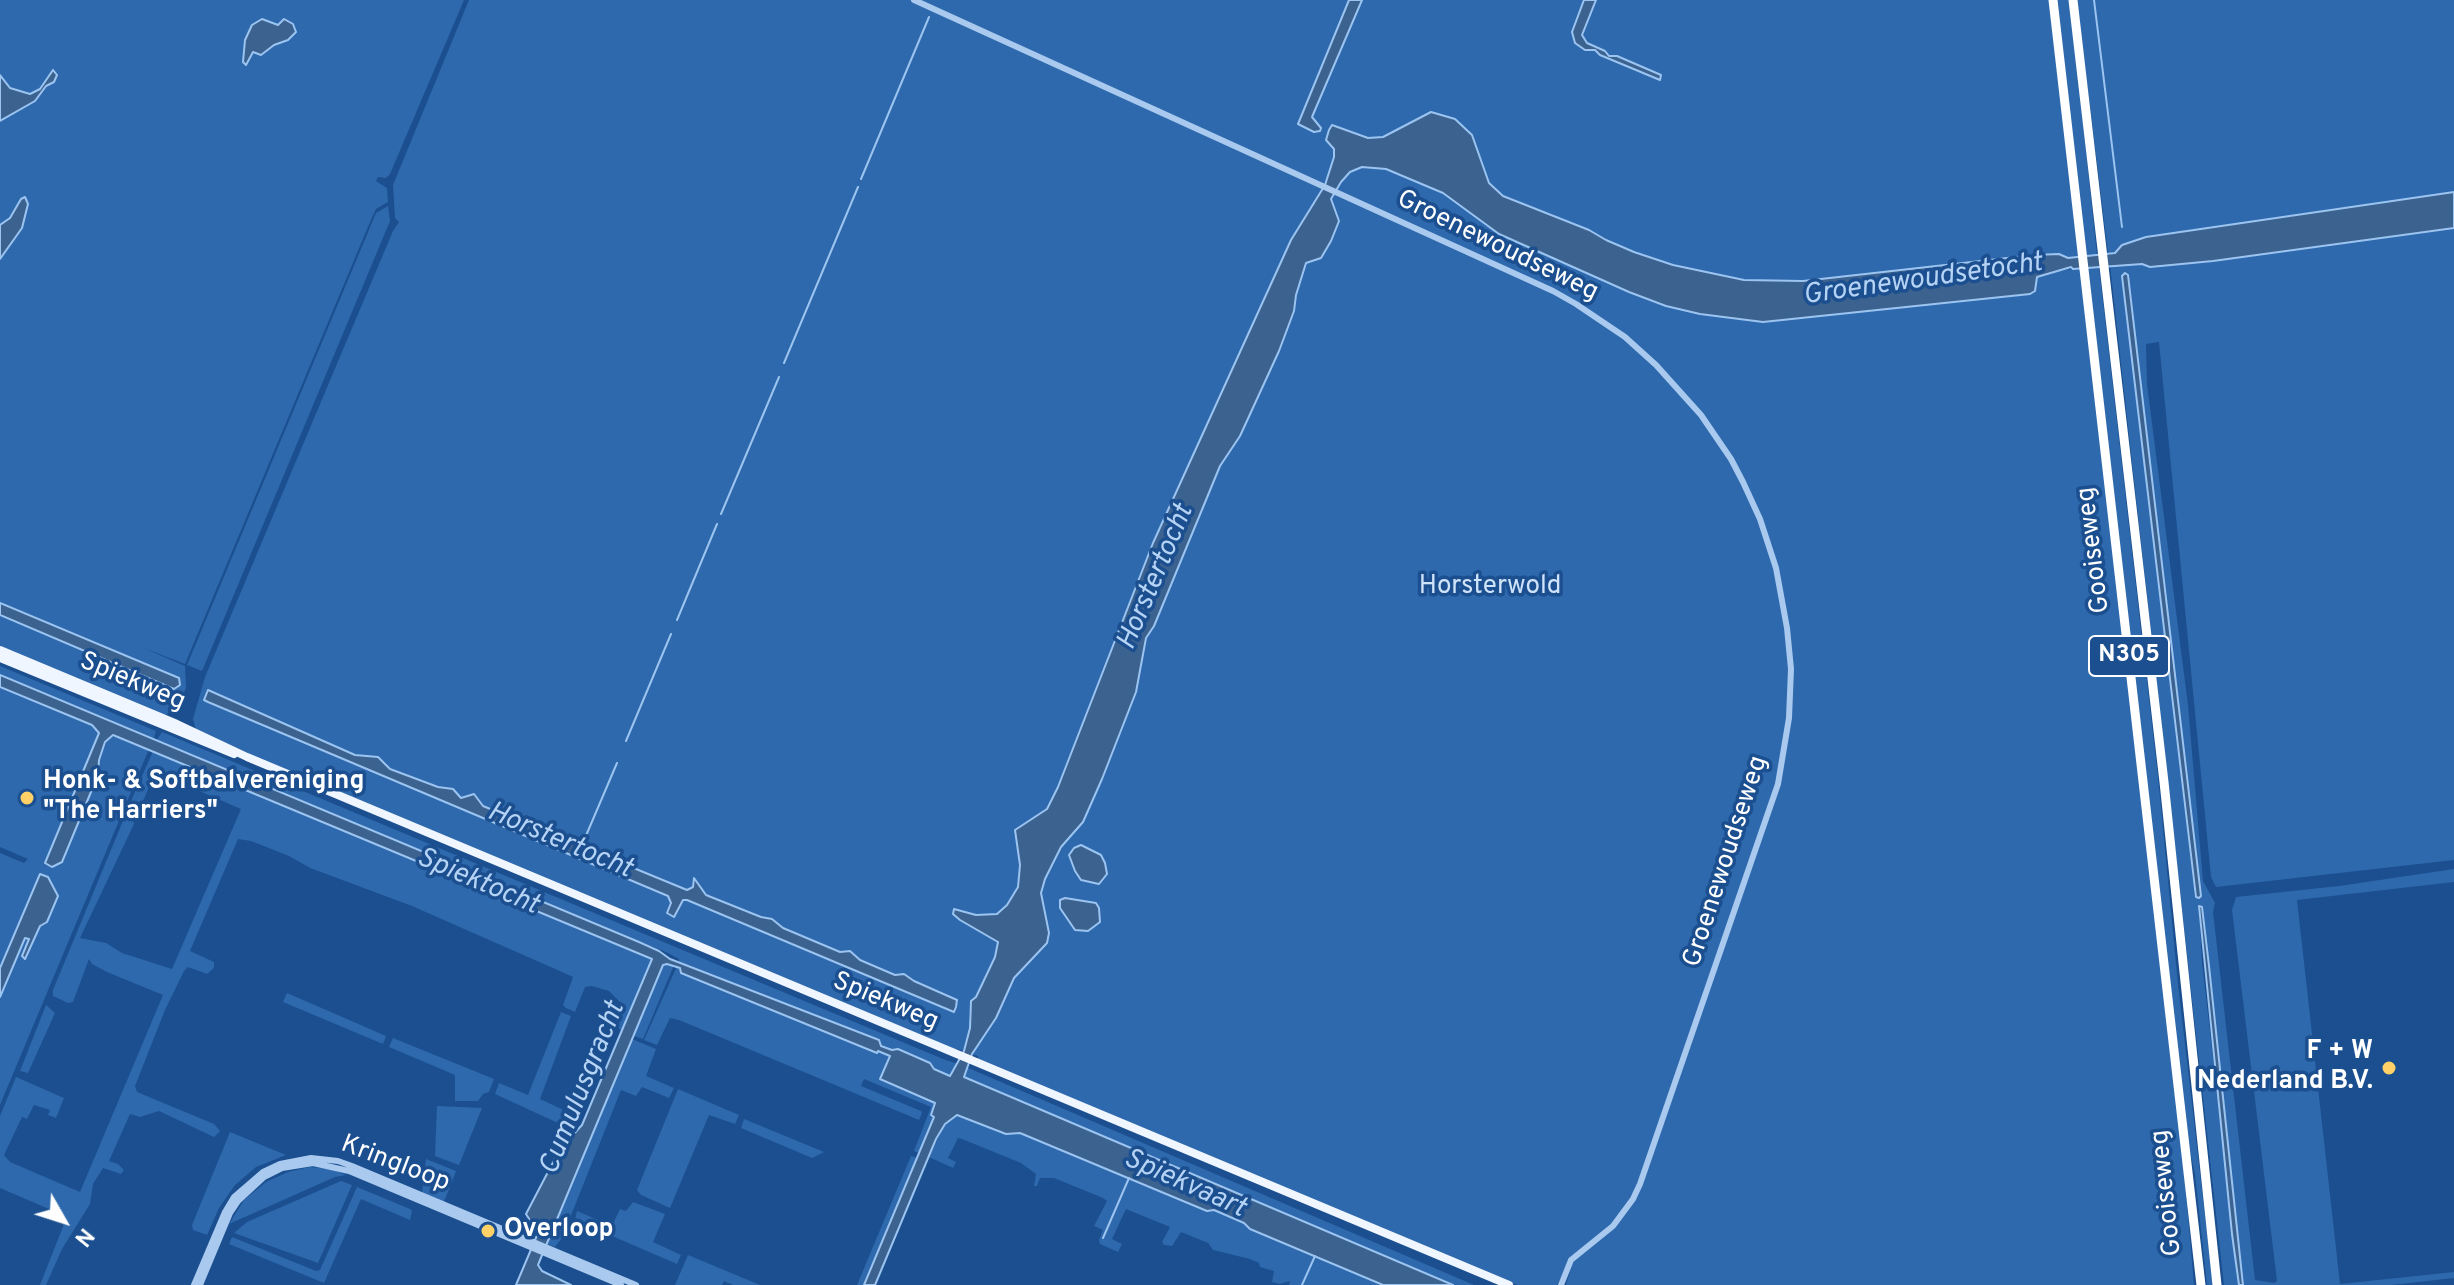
<!DOCTYPE html>
<html>
<head>
<meta charset="utf-8">
<style>
  body { margin:0 }
  #map { position:relative; width:2454px; height:1285px; overflow:hidden; background:#1b4f8f; font-family:Overpass,sans-serif }
  canvas { display:block }
  .north { position:absolute; left:24px; top:1181px; width:80px; height:80px; -webkit-text-stroke:6px #1b4f8f; paint-order:stroke; rotate:129deg; font-size:22px; font-weight:700; line-height:32px; text-align:center; color:#fff }
  .north::after { content:''; display:block; margin:auto; width:28px; height:36px; background:#fff; clip-path:polygon(50% 0,100% 100%,50% 72%,0 100%) }
</style>
</head>
<body>
<div id="map">
<canvas width="2454" height="1285"></canvas>
<div class="north">N</div>
</div>
<script>
const context = document.querySelector('canvas').getContext('2d');
context.lineJoin = 'round';
function fill(path, color) {
  context.fillStyle = color;
  context.fill(path, 'evenodd');
}
function toPath(rows) {
  const path = new Path2D();
  for (const r of rows) {
    path.moveTo(r[0], r[1]);
    for (let i = 2; i < r.length; i += 2) path.lineTo(r[i], r[i + 1]);
  }
  return path;
}
function stroke(path, color, width, dash) {
  context.strokeStyle = color;
  context.lineWidth = width;
  context.lineCap = dash ? 'butt' : 'round';
  context.setLineDash(dash || []);
  context.stroke(path);
}
function drawText(font, color, halo, rows, align = 'center') {
  context.font = font + ' Overpass,sans-serif';
  context.lineWidth = 7;
  context.setLineDash([]);
  context.textBaseline = 'middle';
  context.strokeStyle = halo;
  context.fillStyle = color;
  for (const [text, x, y, turn = 0] of rows) {
    context.save();
    context.translate(x, y);
    context.rotate((+turn || 0) * Math.PI / 180);
    context.textAlign = isNaN(turn) ? turn : align;
    if (halo) context.strokeText(text, 0, 0);
    context.fillText(text, 0, 0);
    context.restore();
  }
}
fill(toPath([
  [0,0,464,0,390,174,386,178,378,177,376,181,387,188,388,202,376,209,370,222,185,664,141,647,185,666,186,688,179,703,164,717,0,649,0,615,174,689,180,685,178,678,0,603],
  [469,0,2049,0,2079,257,2068,258,2059,254,2051,272,2080,268,2182,1146,2194,1285,1566,1285,1571,1268,1567,1266,1557,1285,1517,1285,978,1059,978,1056,972,1054,996,1018,971,1003,969,1017,972,1021,964,1051,952,1048,243,752,196,730,193,719,205,677,393,231,399,222,395,218,393,185],
  [208,690,355,755,380,759,390,769,438,787,453,789,457,796,462,798,475,796,483,806,687,890,694,886,706,895,761,917,772,919,783,928,840,952,850,951,860,960,895,975,909,976,913,981,958,1001,956,1007,954,1011,687,900,683,900,674,917,667,913,671,903,668,896,209,702],
  [2056,0,2070,0,2097,255,2086,256],
  [2077,0,2454,0,2454,860,2216,887,2211,877,2159,342,2146,344,2147,384,2188,705,2203,881,2215,903,2213,912,2255,1280,2274,1283,2277,1281,2232,910,2236,897,2339,886,2454,869,2454,882,2297,900,2340,1284,2454,1272,2454,1278,2391,1285,2243,1285,2209,966,2199,906,2202,962,2239,1285,2224,1285,2110,265,2142,264,2151,267,2129,244,2116,252,2108,253],
  [2124,274,2128,276,2201,896,2199,898,2195,897,2122,276],
  [388,206,390,221,202,671,187,665,376,213],
  [2088,267,2099,267,2158,777,2178,984,2213,1285,2207,1285,2195,1174,2188,1143],
  [0,666,156,731,154,738,0,675],
  [0,687,92,725,99,733,45,861,52,867,62,862,98,775,99,760,108,738,118,736,149,749,0,1105,0,997,25,937,29,939,22,955,25,958,40,926,47,922,58,896,40,874,0,968,0,853,24,863,28,859,0,847],
  [162,732,943,1059,958,1064,950,1076,934,1069,930,1063,898,1050,892,1051,881,1046,879,1040,683,964,679,962,679,959,668,953,157,740],
  [153,751,652,959,622,1031,617,1027,625,1007,609,991,592,986,585,987,575,1012,566,1008,563,1005,573,977,562,972,412,906,310,868,289,856,251,841,238,839,190,951,214,962,214,968,207,974,188,967,184,971,165,1010,135,1086,137,1092,214,1124,220,1131,214,1137,159,1111,140,1117,130,1114,109,1161,118,1164,124,1170,121,1174,103,1168,93,1184,90,1204,62,1249,46,1285,40,1285,66,1219,63,1215,0,1188,0,1116,16,1077,64,1098,56,1118,48,1115,50,1110,34,1105,27,1119,22,1117,4,1155,10,1162,80,1192,163,995,107,972,92,964,89,959,73,1002,68,1003,53,996,53,990,125,816,132,817,134,824,80,938,106,943,122,953,172,969,241,809,155,772,144,799,139,804,131,801],
  [667,964,674,965,643,1039,634,1036,663,965],
  [677,966,681,968,681,973,876,1053,878,1050,890,1056,936,1103,934,1117,919,1153,914,1151,931,1107,864,1079,861,1086,921,1111,922,1113,919,1120,679,1020,670,1018,657,1045,644,1040],
  [287,993,386,1036,383,1044,283,1002],
  [46,1005,55,1013,28,1073,20,1071],
  [561,1012,571,1016,540,1099,570,1113,565,1119,558,1123,495,1094,499,1083,528,1095],
  [393,1038,494,1079,489,1092,483,1094,478,1101,455,1101,455,1075,389,1047],
  [632,1039,656,1049,646,1076,674,1088,669,1098,642,1087,636,1096,621,1090,562,1238,555,1247,546,1244],
  [966,1067,1474,1285,1453,1285,964,1077],
  [678,1089,739,1115,735,1124,709,1115,670,1208,641,1195,637,1190],
  [437,1106,482,1108,459,1165,435,1156],
  [957,1114,1020,1133,1207,1211,1214,1210,1244,1223,1250,1229,1383,1285,1289,1285,1290,1281,1280,1284,1272,1282,1274,1271,1260,1267,1259,1263,1250,1259,1213,1250,1208,1243,1181,1232,1172,1246,1164,1245,1162,1242,1170,1227,1126,1209,1112,1239,1122,1244,1118,1252,1100,1244,1099,1240,1103,1230,1094,1226,1107,1201,1103,1198,1054,1178,1040,1178,1037,1186,1034,1186,1036,1174,1021,1163,962,1139,958,1138,948,1158,956,1162,953,1168,929,1157,945,1124],
  [744,1119,824,1152,812,1158,741,1128],
  [230,1132,286,1155,256,1167,235,1185,219,1208,207,1235,193,1230,192,1225],
  [911,1156,917,1158,864,1285,857,1285],
  [426,1159,456,1171,444,1202,422,1193],
  [310,1167,331,1169,346,1175,335,1177,229,1224,244,1200,266,1182,288,1172],
  [341,1181,352,1185,318,1263,234,1233,247,1222],
  [357,1187,410,1209,412,1211,410,1220,361,1199,324,1283,229,1244,232,1237,316,1271,320,1270],
  [633,1202,665,1214,653,1242,681,1255,677,1264,575,1220,577,1211,612,1226,620,1209,626,1211],
  [688,1255,760,1285,733,1285,724,1281,722,1285,675,1285]
]), '#2e69ad');
const water = toPath([
  [1349,0,1362,0,1312,117,1321,128,1320,131,1314,132,1298,124,1349,0],
  [1584,0,1596,0,1582,35,1587,43,1605,51,1609,56,1617,56,1661,75,1660,80,1600,55,1595,50,1585,50,1575,43,1572,32,1584,0],
  [262,19,278,25,284,19,293,24,296,32,288,40,274,45,261,55,253,52,246,65,243,62,245,40,252,25,262,19],
  [53,70,57,75,54,82,46,86,35,101,0,121,0,75,10,88,30,94,40,89,53,70],
  [1431,112,1455,119,1472,135,1489,183,1503,196,1589,230,1606,240,1634,252,1673,265,1744,280,1803,281,2034,255,2059,254,2068,258,2115,253,2122,245,2146,237,2454,192,2454,228,2213,261,2150,267,2142,264,2073,269,2071,267,2037,277,2035,291,2030,294,1763,322,1700,314,1666,306,1629,292,1499,234,1443,193,1386,169,1362,167,1350,172,1341,182,1331,199,1339,221,1331,241,1321,258,1306,263,1296,295,1294,311,1279,351,1240,436,1220,466,1154,626,1146,638,1136,692,1102,779,1083,822,1061,847,1045,879,1041,893,1049,933,1047,943,1014,978,996,1018,972,1054,964,1077,1453,1285,1383,1285,1250,1229,1244,1223,1214,1210,1207,1211,1020,1133,1006,1134,957,1115,945,1124,936,1139,875,1285,864,1285,934,1117,931,1115,935,1103,880,1079,890,1056,878,1051,877,1053,681,973,680,968,667,964,663,965,540,1260,538,1265,542,1271,571,1285,516,1285,538,1233,526,1214,560,1149,582,1125,652,959,113,735,105,742,99,760,98,775,62,862,52,867,45,863,99,733,92,725,0,687,0,675,639,942,659,951,670,959,879,1040,881,1046,892,1050,898,1049,930,1063,934,1069,950,1076,964,1051,970,1028,971,1001,976,997,995,957,998,942,960,920,953,914,954,909,976,915,997,914,1007,905,1018,887,1020,865,1015,830,1047,809,1058,787,1153,543,1291,240,1325,185,1334,157,1334,149,1326,140,1329,130,1332,125,1368,138,1383,137,1431,112],
  [25,197,28,204,22,228,0,259,0,225,10,218,21,199,25,197],
  [2125,273,2128,275,2201,896,2199,898,2196,897,2122,276,2125,273],
  [0,603,179,678,180,685,174,689,0,615,0,603],
  [208,690,355,755,378,757,390,769,438,787,453,789,461,798,474,794,483,806,687,890,693,887,694,878,706,895,761,917,772,919,783,928,840,952,850,951,860,960,895,975,904,974,914,981,957,1000,956,1007,954,1012,687,900,683,900,674,917,667,913,671,903,668,896,208,702,204,700,208,690],
  [1081,845,1101,855,1105,863,1107,874,1099,884,1081,880,1075,871,1069,855,1074,848,1081,845],
  [40,874,48,877,58,896,47,922,40,926,25,959,22,956,29,939,25,938,0,997,0,968,40,874],
  [1065,898,1096,903,1099,908,1100,922,1088,931,1075,930,1060,908,1060,900,1065,898],
  [2199,906,2202,907,2209,966,2243,1285,2239,1285,2232,1234,2199,906]
]);
fill(water, '#3c6290');
stroke(water, '#9cc4f0', 2);
stroke(toPath([
  [2094,0,2122,227],
  [861,179,929,17],
  [784,363,858,187],
  [721,514,779,377],
  [677,620,717,524],
  [626,741,671,634],
  [585,838,617,763],
  [1103,1238,1129,1178],
  [1302,1285,1315,1256]
]), '#9cc4f0', 2);
stroke(toPath([
  [914,0,1553,291,1576,304,1625,337,1656,365,1701,415,1731,459,1743,482,1760,519,1776,568,1787,628,1791,669,1789,718,1778,784,1640,1184,1633,1199,1613,1226,1571,1260,1561,1285],
  [194,1285,225,1212,234,1197,263,1172,280,1164,311,1158,338,1161,352,1166,636,1285],
  [200,1285,230,1213,238,1201,264,1177,282,1168,313,1163,349,1171,621,1285]
]), '#a9c9ee', 6);
stroke(toPath([
  [0,650,177,724,247,757,1509,1285],
  [0,658,234,754]
]), '#f0f6ff', 8);
stroke(toPath([
  [2053,0,2201,1285],
  [2073,0,2164,782,2217,1285]
]), '#fff', 9);
for (const [x, y, r, color] of [
  [27,798,8,"#ffd166"],
  [2389,1068,8,"#ffd166"],
  [488,1231,8,"#ffd166"]
]) {
  const dot = new Path2D();
  dot.arc(x, y, r, 0, 2 * Math.PI);
  context.fillStyle = color;
  context.fill(dot);
  stroke(dot, '#1b4f8f', 3);
}
for (const [x, y, w] of [
  [2129,656,80]
]) {
  const box = new Path2D();
  box.roundRect(x - w / 2, y - 20, w, 40, 6);
  context.fillStyle = '#1b4f8f';
  context.fill(box);
  stroke(box, '#fff', 2);
}
drawText('bold 24px', '#fff', null, [
  ["N305",2129,656]
]);
drawText('26px', '#fff', '#1b4f8f', [
  ["Groenewoudseweg",1497,247,26],
  ["Gooiseweg",2095,550,-97],
  ["Spiekweg",132,683,23],
  ["Groenewoudseweg",1727,862,-72],
  ["Spiekweg",885,1003,23],
  ["Kringloop",395,1165,21],
  ["Gooiseweg",2168,1193,-96]
]);
drawText('26px', '#cfe3fa', '#1b4f8f', [
  ["Horsterwold",1490,588]
]);
drawText('bold 26px', '#fff', '#1b4f8f', [
  ["Honk- & Softbalvereniging",43,783],
  ["\"The Harriers\"",43,813],
  ["F + W",2373,1053,"right"],
  ["Nederland B.V.",2373,1083,"right"],
  ["Overloop",504,1231]
], 'left');
drawText('italic 28px', '#b5d3f5', '#1b4f8f', [
  ["Groenewoudsetocht",1923,281,-8],
  ["Horstertocht",1157,578,-67],
  ["Horstertocht",559,842,23],
  ["Spiektocht",477,883,23],
  ["Cumulusgracht",584,1089,-68],
  ["Spiekvaart",1184,1185,24]
]);
</script>
</body>
</html>
